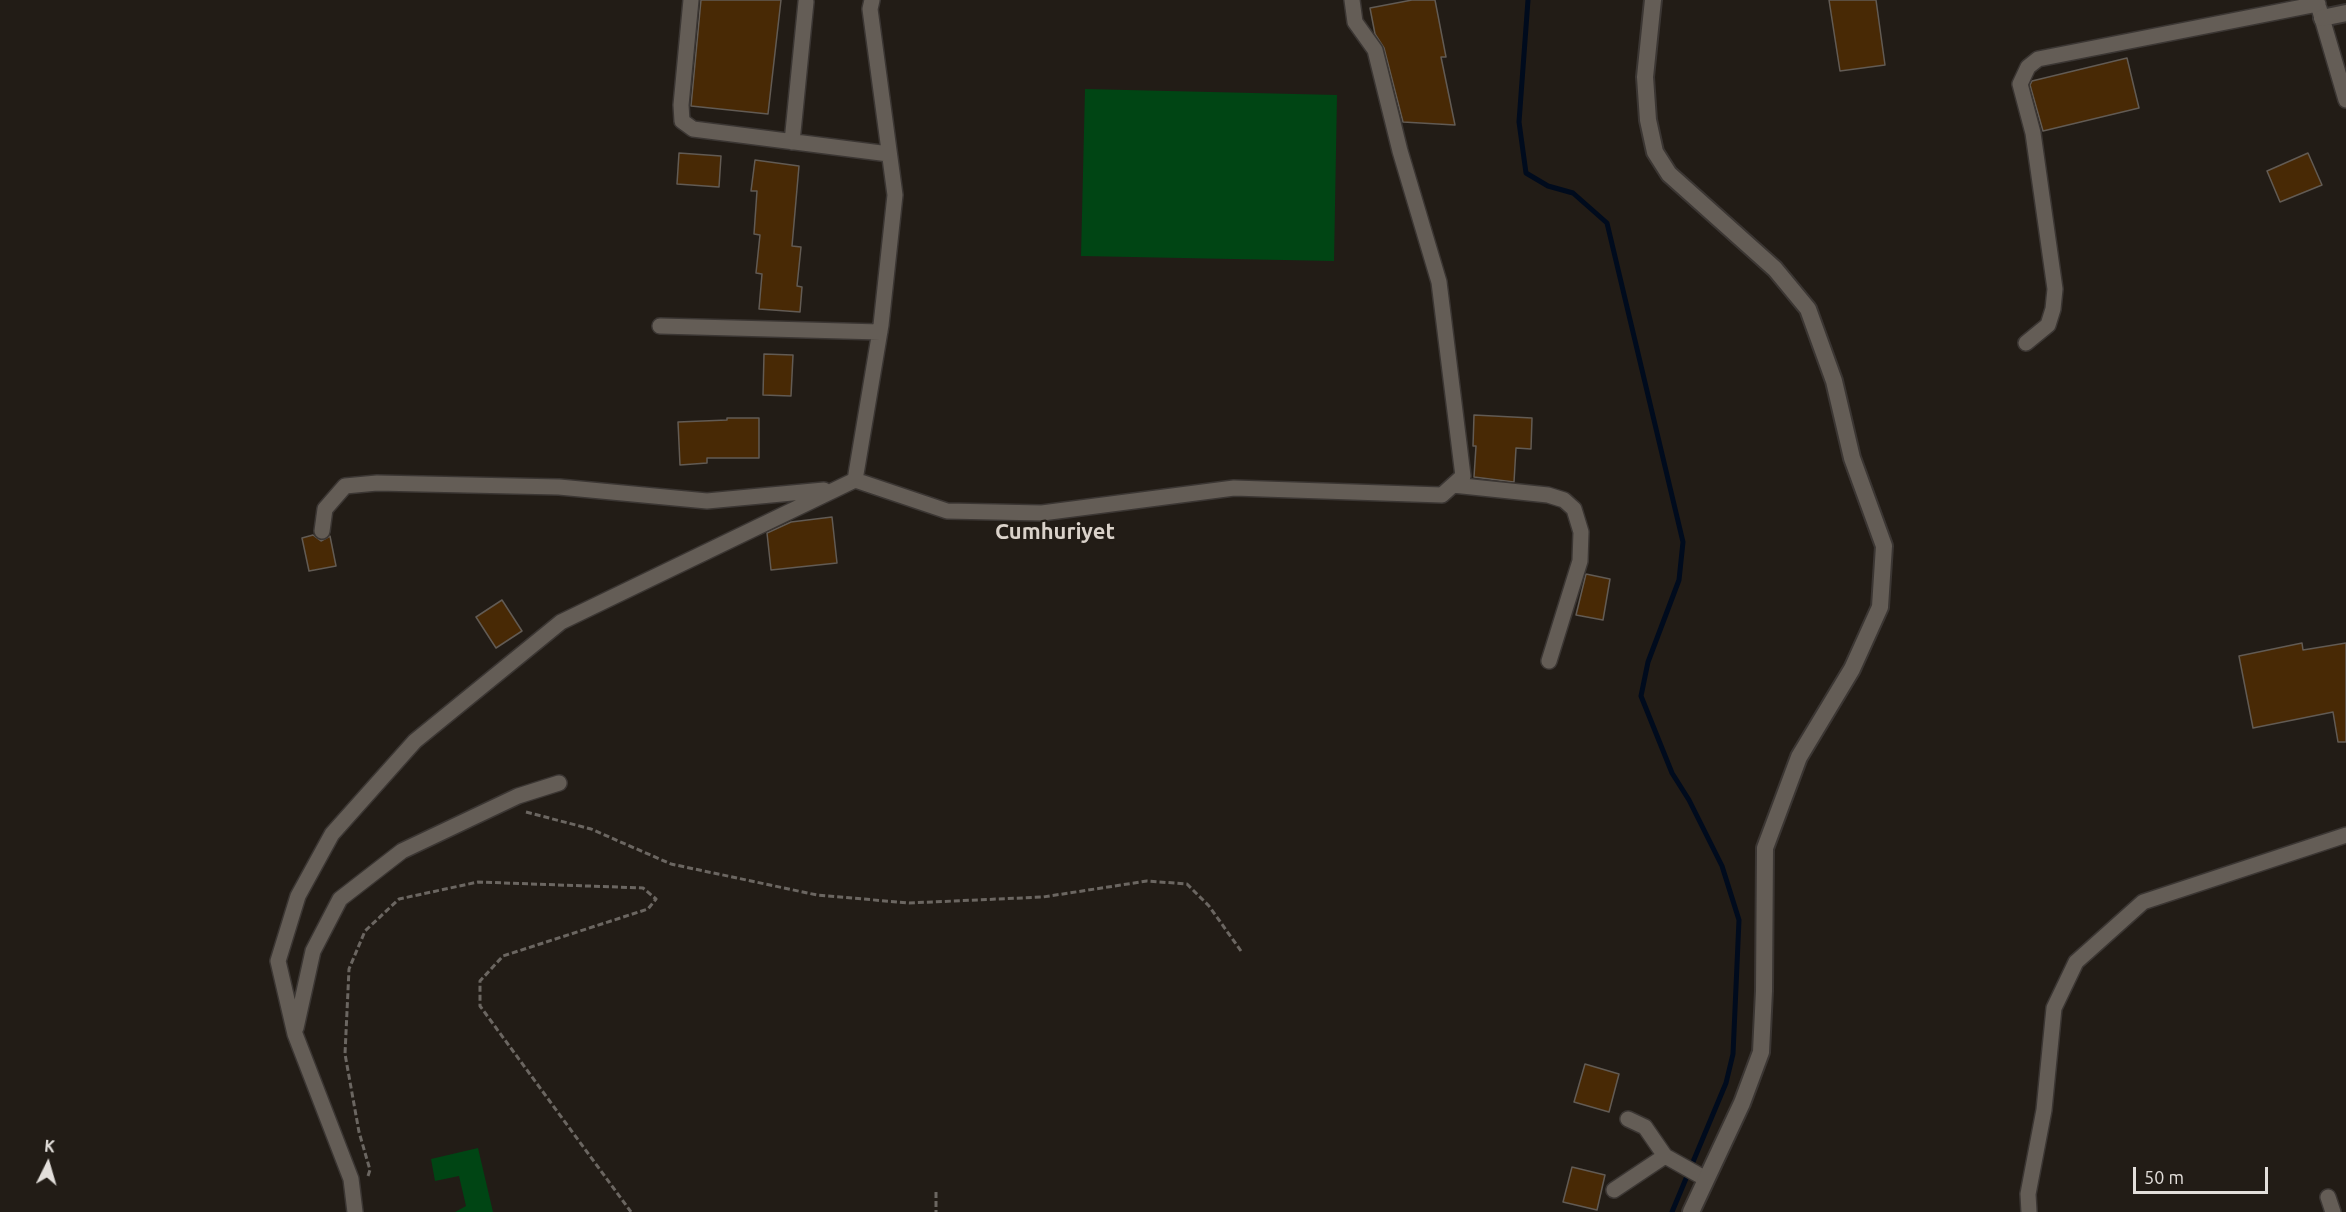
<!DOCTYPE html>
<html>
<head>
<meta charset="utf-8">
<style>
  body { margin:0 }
  #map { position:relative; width:2346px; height:1212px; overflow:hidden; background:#221c16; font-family:Ubuntu,sans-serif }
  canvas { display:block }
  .north { position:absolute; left:18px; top:1134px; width:60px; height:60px; -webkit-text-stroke:4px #221c16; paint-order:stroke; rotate:5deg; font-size:16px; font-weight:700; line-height:24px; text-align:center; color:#e3dfdb }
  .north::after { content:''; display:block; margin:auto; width:21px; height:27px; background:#e3dfdb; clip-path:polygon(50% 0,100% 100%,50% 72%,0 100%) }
  .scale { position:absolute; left:2133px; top:1167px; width:135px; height:27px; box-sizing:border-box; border:3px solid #e3dfdb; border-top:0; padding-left:8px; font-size:18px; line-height:21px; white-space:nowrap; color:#e3dfdb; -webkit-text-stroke:4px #221c16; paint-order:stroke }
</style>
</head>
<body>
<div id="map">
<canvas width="2346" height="1212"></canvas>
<div class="north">K</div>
<div class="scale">50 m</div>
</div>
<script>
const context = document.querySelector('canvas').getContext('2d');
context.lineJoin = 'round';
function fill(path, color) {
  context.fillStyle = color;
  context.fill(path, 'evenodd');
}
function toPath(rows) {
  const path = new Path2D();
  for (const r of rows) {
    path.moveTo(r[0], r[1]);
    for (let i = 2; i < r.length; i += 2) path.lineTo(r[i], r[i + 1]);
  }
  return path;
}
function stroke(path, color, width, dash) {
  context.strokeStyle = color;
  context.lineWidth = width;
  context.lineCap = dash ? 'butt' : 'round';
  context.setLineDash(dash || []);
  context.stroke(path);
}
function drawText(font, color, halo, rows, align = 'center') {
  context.font = font + ' Ubuntu,sans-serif';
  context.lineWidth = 4.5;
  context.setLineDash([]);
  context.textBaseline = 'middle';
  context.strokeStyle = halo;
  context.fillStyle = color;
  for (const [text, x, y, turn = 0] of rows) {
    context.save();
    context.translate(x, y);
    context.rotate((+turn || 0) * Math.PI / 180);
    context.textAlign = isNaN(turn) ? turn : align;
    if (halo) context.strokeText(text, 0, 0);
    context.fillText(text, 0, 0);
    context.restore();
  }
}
fill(toPath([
  [1085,89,1337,95,1334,261,1081,256],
  [478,1148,493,1212,455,1212,466,1206,459,1176,435,1181,431,1159]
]), '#004514');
stroke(toPath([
  [1528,0,1519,122,1526,173,1548,186,1573,193,1607,223,1683,542,1679,580,1648,662,1641,696,1672,773,1689,800,1722,866,1739,920,1733,1054,1726,1083,1672,1212]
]), '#000b1d', 5);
const building = toPath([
  [701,0,781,0,768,114,691,106,701,0],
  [1412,0,1435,0,1446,57,1441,57,1455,125,1403,122,1384,48,1375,34,1370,8,1412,0],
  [1829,0,1876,0,1885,65,1840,71,1829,0],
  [2127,58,2139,108,2043,131,2030,85,2032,81,2127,58],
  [679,153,721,156,719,187,677,184,679,153],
  [2308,153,2322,185,2280,202,2267,171,2308,153],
  [755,160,799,166,792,246,801,247,797,286,802,287,800,312,759,309,762,274,756,273,760,235,754,234,757,191,751,191,755,160],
  [764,354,793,355,791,396,763,395,764,354],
  [1474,415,1532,418,1531,449,1516,448,1514,482,1474,477,1476,446,1473,446,1474,415],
  [727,418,759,418,759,458,707,458,707,463,680,465,678,422,727,420,727,418],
  [832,517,837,563,771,570,767,533,791,522,832,517],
  [313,535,321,541,330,536,336,566,309,571,302,538,313,535],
  [1586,574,1610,579,1603,620,1576,615,1586,574],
  [502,600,522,631,496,648,476,617,502,600],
  [2302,643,2303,650,2346,643,2346,742,2338,742,2333,712,2253,728,2239,656,2302,643],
  [1585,1064,1619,1074,1609,1112,1574,1102,1585,1064],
  [1572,1167,1605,1175,1597,1210,1563,1202,1572,1167]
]);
fill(building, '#482905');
stroke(building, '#625b54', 1.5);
const minor = toPath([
  [691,0,681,105,682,121,693,129,889,154],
  [872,0,870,9,895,195,881,325,855,480,947,511,1042,513,1234,488,1442,495,1463,476,1439,282,1400,151,1375,50,1355,22,1352,0],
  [2319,8,2346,100],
  [792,142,806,2],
  [660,326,880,332],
  [2026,343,2048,325,2053,309,2055,289,2033,133,2020,84,2028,67,2038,59,2318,4],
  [1453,485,1548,495,1564,500,1574,509,1581,532,1580,561,1549,661],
  [322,531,325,509,345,486,377,483,559,487,707,501,824,490],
  [296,1028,313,951,340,899,402,851,518,796,559,783],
  [1628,1119,1645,1127,1665,1156,1706,1179],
  [1614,1190,1665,1156],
  [2328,1197,2333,1212],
  [355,1212,351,1179,295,1034,278,961,298,896,332,834,415,741,561,622,855,480],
  [2029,1212,2028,1194,2044,1110,2054,1008,2076,962,2143,902,2346,835]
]);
const tertiary = toPath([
  [1653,0,1645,77,1648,120,1655,152,1669,174,1775,269,1808,309,1834,381,1852,458,1884,546,1880,607,1852,669,1799,757,1765,848,1764,991,1761,1052,1742,1103,1691,1212],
  [2322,18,2346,13]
]);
stroke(minor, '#3b3633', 18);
stroke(tertiary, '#3b3633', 20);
stroke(toPath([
  [526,812,591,829,671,864,817,895,909,903,1043,897,1147,881,1187,884,1209,906,1241,951],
  [368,1176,370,1170,359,1132,345,1054,349,969,365,931,399,899,478,882,643,888,656,899,648,909,503,956,480,981,480,1006,631,1212],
  [936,1192,936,1212]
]), '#6b6661', 3, [6, 3]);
stroke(minor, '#645d56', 15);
stroke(tertiary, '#645d56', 16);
drawText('bold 22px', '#dad2ca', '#221c16', [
  ["Cumhuriyet",1055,532]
]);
</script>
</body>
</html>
